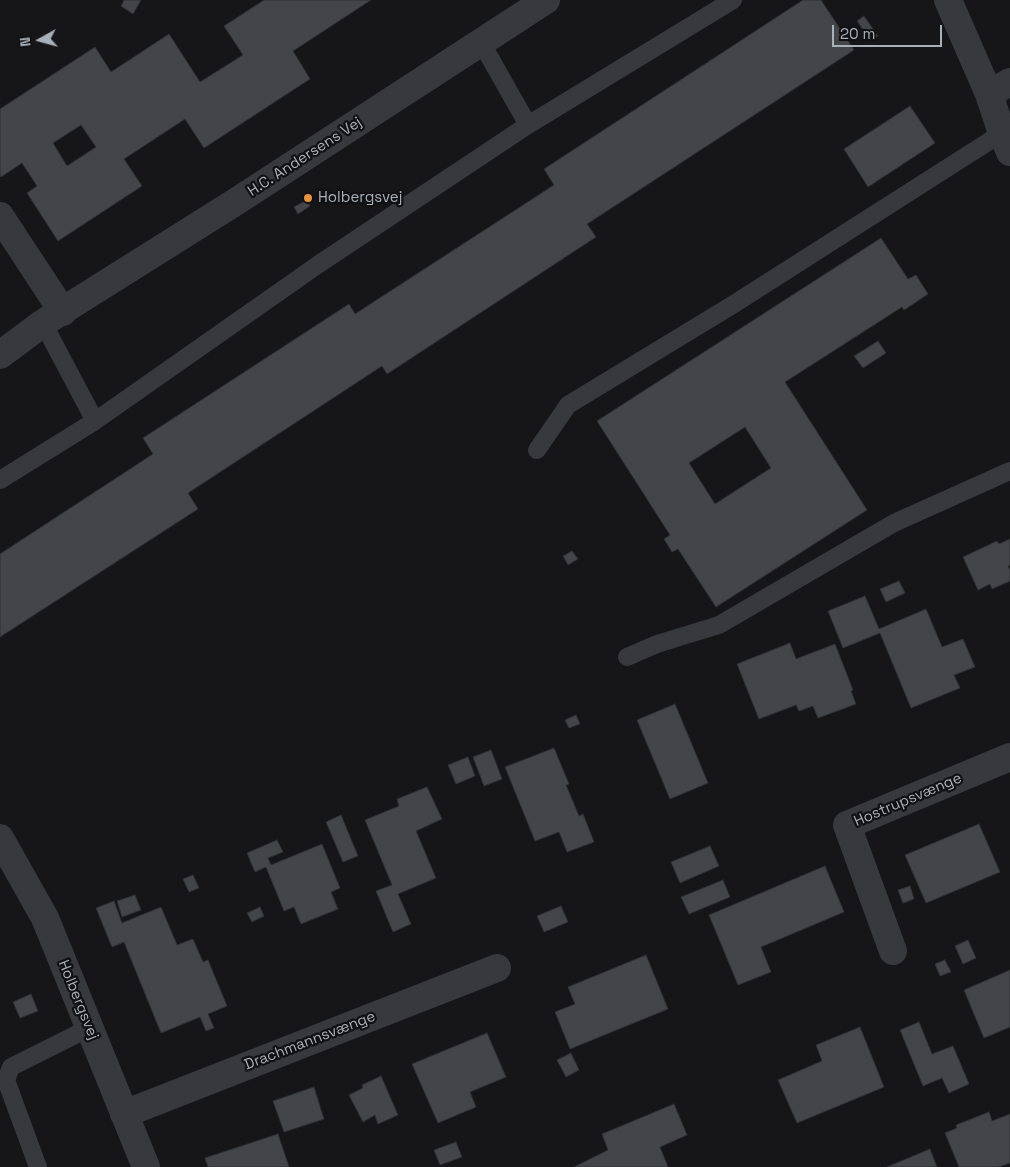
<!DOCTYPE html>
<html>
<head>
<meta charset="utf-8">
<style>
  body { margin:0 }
  #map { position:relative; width:1010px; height:1167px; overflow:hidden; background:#161618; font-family:"Space Grotesk",sans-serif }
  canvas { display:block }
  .north { position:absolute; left:15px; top:15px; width:50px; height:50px; -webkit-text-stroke:4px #111113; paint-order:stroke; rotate:263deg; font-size:14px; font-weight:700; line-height:20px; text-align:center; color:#a9b0b7 }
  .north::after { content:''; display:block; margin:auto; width:18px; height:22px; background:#a9b0b7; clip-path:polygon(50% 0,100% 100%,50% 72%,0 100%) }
  .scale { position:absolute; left:832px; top:25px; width:110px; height:22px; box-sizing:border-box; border:2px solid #a9b0b7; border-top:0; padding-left:6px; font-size:15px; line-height:18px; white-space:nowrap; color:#a9b0b7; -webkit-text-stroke:4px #111113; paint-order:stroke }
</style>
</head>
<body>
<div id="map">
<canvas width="1010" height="1167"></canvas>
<div class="north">N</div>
<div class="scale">20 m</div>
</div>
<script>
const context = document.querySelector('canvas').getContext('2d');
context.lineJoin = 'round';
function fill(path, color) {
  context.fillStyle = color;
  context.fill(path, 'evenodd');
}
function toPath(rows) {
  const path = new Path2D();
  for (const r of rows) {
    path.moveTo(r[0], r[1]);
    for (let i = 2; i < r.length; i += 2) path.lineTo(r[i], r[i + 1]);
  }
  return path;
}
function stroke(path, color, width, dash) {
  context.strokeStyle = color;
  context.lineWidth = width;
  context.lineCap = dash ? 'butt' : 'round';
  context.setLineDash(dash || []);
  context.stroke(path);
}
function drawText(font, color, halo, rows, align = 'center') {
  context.font = font + ' "Space Grotesk",sans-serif';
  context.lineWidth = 4.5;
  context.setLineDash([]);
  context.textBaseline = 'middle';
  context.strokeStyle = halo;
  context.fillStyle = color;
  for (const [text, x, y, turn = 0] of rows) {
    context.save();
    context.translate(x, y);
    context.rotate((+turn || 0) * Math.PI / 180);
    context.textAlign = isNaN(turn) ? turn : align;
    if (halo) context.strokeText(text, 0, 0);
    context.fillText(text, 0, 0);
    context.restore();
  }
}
const building = toPath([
  [124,0,141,0,133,14,121,6,124,0],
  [264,0,371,0,293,51,310,79,204,148,185,119,124,159,142,186,58,241,27,193,37,186,22,163,1,177,0,175,0,109,95,47,111,72,169,34,200,82,243,55,224,26,264,0],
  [81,125,96,147,67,166,53,143,81,125],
  [803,0,821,0,854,50,587,224,596,237,387,374,382,366,188,493,198,509,0,637,0,554,153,454,143,438,349,304,355,314,554,185,544,169,803,0],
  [864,16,878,36,871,41,857,21,864,16],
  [910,106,935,143,868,187,844,149,910,106],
  [307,200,310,206,298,214,294,207,307,200],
  [881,238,908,279,916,275,928,294,904,310,902,307,785,382,867,510,716,607,678,549,672,552,664,539,670,535,597,421,881,238],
  [745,427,771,468,715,504,689,463,745,427],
  [878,341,886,353,863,368,854,356,878,341],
  [1010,539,1010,565,1008,566,1010,570,1010,581,992,589,990,584,978,590,963,557,997,541,999,544,1010,539],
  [572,551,578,559,568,565,563,556,572,551],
  [899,581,905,593,886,602,880,589,899,581],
  [865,596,879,629,926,609,942,647,963,639,975,667,954,675,960,688,911,708,880,633,843,648,828,611,865,596],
  [790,643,796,659,835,644,853,690,851,691,856,704,818,718,813,706,799,711,796,705,759,719,737,664,790,643],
  [675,704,708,783,670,799,637,720,675,704],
  [576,715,580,724,569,728,565,720,576,715],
  [554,748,569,784,566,785,579,816,583,814,594,842,567,852,559,832,535,841,505,767,554,748],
  [491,750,502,779,484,786,473,757,491,750],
  [468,757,475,776,456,784,448,765,468,757],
  [427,787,442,819,416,831,436,878,398,894,411,924,393,932,376,891,392,885,365,820,399,806,397,799,427,787],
  [341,815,358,856,343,862,326,822,341,815],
  [979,824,1000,872,926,903,905,855,979,824],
  [277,840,283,852,268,858,271,865,322,844,340,888,331,892,338,909,301,924,294,907,284,911,266,867,255,872,247,853,277,840],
  [710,846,719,866,680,883,671,862,710,846],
  [825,866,844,912,761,947,771,972,738,985,709,915,825,866],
  [193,875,199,888,189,892,183,879,193,875],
  [723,880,730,897,689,914,681,897,723,880],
  [910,886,914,899,903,903,898,890,910,886],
  [135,895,141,910,122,917,117,901,135,895],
  [114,901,122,923,161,907,177,945,193,939,203,962,208,960,227,1006,208,1014,214,1028,206,1031,200,1017,161,1033,124,942,112,947,96,908,114,901],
  [561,906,568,922,544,932,537,916,561,906],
  [260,907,264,916,252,922,247,913,260,907],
  [968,940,976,958,963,964,955,946,968,940],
  [646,955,668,1009,570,1049,555,1012,575,1004,568,987,646,955],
  [945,960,951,972,940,976,935,964,945,960],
  [1010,970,1010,1027,984,1038,964,990,1010,970],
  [31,994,38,1011,20,1018,13,1002,31,994],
  [919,1022,932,1054,953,1046,969,1084,949,1093,942,1078,923,1086,900,1030,919,1022],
  [860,1027,884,1087,797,1123,778,1080,822,1061,816,1045,860,1027],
  [487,1033,506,1077,470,1092,476,1107,438,1123,412,1064,487,1033],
  [571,1053,579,1070,566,1077,557,1060,571,1053],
  [381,1076,398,1115,378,1124,375,1115,363,1122,349,1095,363,1088,362,1085,381,1076],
  [314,1087,324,1119,284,1132,273,1101,314,1087],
  [674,1104,687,1135,660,1147,668,1167,574,1167,608,1150,602,1134,674,1104],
  [989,1112,992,1121,1010,1114,1010,1163,999,1167,959,1167,945,1133,957,1128,956,1125,989,1112],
  [278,1134,289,1167,208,1167,205,1158,278,1134],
  [456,1142,462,1157,440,1165,434,1150,456,1142],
  [930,1149,937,1167,887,1167,930,1149]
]);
fill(building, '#434548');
stroke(building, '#303134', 1);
stroke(toPath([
  [481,42,528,125],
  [43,323,95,421],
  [537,450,568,405,734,304,1002,133],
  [0,480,95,421,319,264,528,125,733,0],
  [627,657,657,644,719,625,894,523,1010,471],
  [38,1167,6,1080,11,1067,89,1028]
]), '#37393d', 18);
stroke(toPath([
  [948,0,989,94,1002,133,1010,152],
  [989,94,1010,82],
  [0,216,63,312],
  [0,838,45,918,146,1167],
  [893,951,847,825,1010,757],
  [124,1114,497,968]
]), '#37393d', 28);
stroke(toPath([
  [0,355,43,323,237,201,546,0]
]), '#37393d', 28);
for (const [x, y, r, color] of [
  [308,198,5,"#e9913d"]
]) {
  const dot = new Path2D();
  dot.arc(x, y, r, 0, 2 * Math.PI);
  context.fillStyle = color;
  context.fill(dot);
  stroke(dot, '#111113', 2);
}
drawText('15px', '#a9b0b7', '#111113', [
  ["H.C. Andersens Vej",305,157,-33],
  ["Hostrupsvænge",908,800,-23],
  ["Holbergsvej",78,1000,68],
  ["Drachmannsvænge",310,1041,-21]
]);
drawText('15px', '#a9b0b7', '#111113', [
  ["Holbergsvej",318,198]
], 'left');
</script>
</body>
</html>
